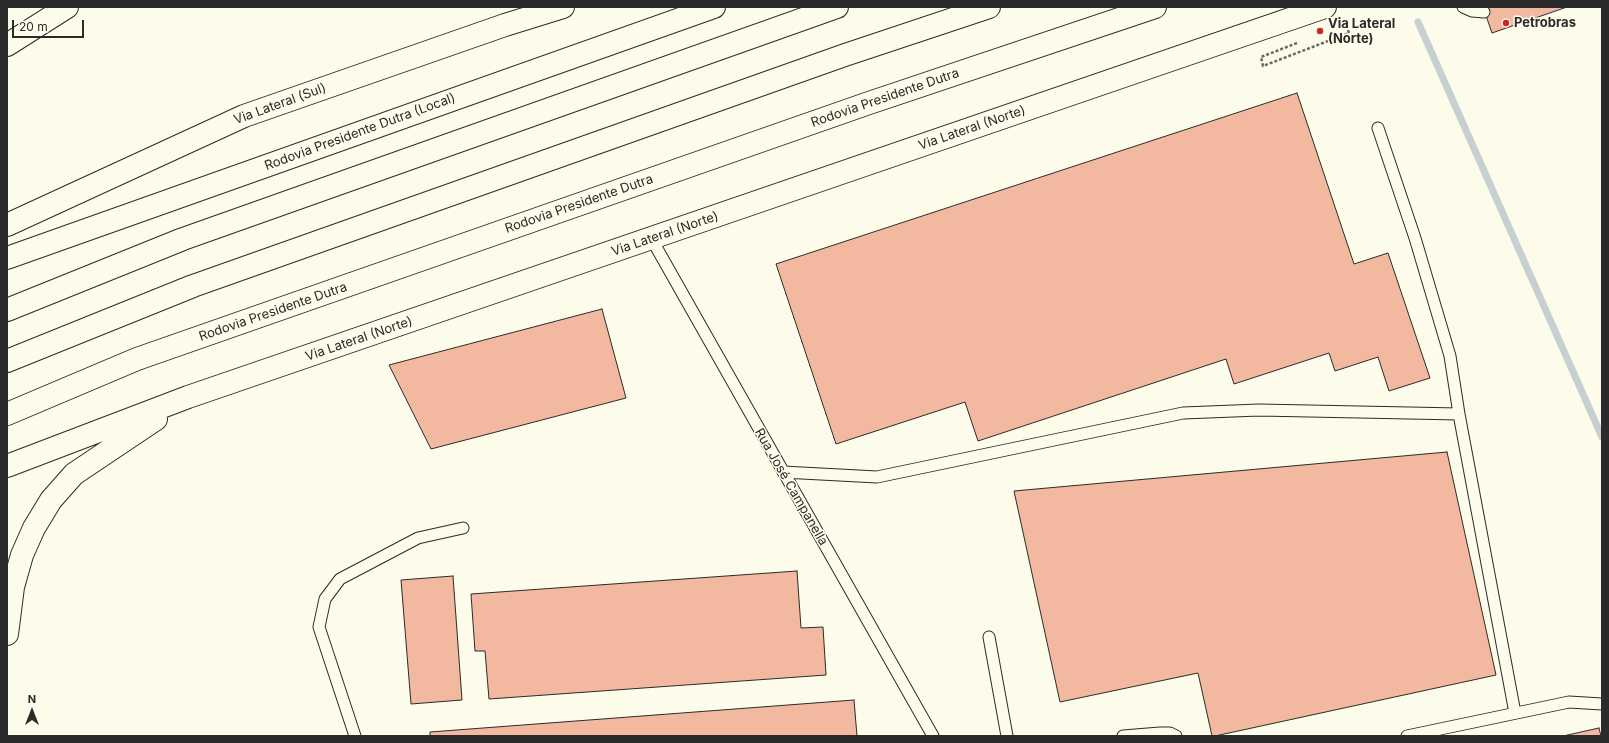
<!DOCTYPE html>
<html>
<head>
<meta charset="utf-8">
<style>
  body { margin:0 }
  #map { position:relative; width:1609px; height:743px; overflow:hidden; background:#fdfbea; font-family:Inter,sans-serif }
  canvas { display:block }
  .frame { position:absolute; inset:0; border:8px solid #2b2b2b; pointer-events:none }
  .north { position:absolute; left:12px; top:691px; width:40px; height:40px; -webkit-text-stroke:3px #fdfbea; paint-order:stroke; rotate:0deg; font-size:11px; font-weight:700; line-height:16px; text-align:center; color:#2b2b2b }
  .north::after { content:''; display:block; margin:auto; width:14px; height:18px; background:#2b2b2b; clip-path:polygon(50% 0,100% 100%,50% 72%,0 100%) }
  .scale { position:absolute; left:12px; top:20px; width:72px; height:18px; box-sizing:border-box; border:2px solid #2b2b2b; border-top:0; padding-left:5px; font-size:12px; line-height:14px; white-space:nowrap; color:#2b2b2b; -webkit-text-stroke:3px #fdfbea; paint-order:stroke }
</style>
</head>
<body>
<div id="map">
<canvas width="1609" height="743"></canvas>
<div class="frame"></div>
<div class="north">N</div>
<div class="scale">20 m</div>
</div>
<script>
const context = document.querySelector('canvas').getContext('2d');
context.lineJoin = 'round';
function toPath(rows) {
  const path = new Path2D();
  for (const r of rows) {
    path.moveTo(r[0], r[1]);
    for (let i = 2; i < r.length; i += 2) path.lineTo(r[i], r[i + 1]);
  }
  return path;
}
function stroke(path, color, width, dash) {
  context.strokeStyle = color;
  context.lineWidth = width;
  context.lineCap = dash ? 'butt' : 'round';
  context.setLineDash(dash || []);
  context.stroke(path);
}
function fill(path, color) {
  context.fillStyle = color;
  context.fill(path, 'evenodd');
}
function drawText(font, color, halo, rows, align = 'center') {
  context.font = font + ' Inter,sans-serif';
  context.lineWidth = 3;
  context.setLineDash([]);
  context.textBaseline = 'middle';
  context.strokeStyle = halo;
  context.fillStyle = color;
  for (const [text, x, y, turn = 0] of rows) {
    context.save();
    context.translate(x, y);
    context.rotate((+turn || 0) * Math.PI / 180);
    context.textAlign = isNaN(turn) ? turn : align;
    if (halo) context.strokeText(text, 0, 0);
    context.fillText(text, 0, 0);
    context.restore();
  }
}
stroke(toPath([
  [1418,22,1602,437]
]), '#c7d0d0', 7);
const building = toPath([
  [1483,7,1567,7,1492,33,1483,7],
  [1297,93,1354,264,1388,253,1430,378,1389,391,1378,357,1335,371,1329,353,1234,384,1226,359,978,441,965,402,836,444,776,264,1297,93],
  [602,309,626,398,431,449,389,365,602,309],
  [1447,452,1496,675,1215,736,1212,736,1198,673,1060,702,1014,491,1447,452],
  [797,571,801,628,823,627,826,675,489,699,485,651,475,651,471,594,797,571],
  [453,576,462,700,411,704,401,580,453,576],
  [854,700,857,736,430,736,430,732,854,700],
  [1599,728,1601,736,1563,736,1599,728]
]);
fill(building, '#f2b8a0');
stroke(building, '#2b2b2b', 1);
const lane = toPath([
  [1463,7,1472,11,1484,12],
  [1378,128,1415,238,1450,356,1459,414],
  [651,238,933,736],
  [783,472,877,477,1183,413,1259,410,1459,414,1515,713],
  [989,637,1007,736],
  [355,736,319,627,325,599,340,579,418,538,463,528],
  [1123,736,1160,733,1170,733,1176,736],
  [1407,736,1569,702,1602,704]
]);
const secondary = toPath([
  [7,45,67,7],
  [7,225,244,116,505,25,563,7],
  [7,466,188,397,1325,7],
  [7,634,13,587,22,555,34,528,51,500,74,474,156,419]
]);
const highway = toPath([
  [7,258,714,7],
  [7,310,183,239,837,7],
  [7,361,193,286,845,55,989,7],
  [7,414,137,359,869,103,1155,7]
]);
stroke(lane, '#2b2b2b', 13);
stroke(secondary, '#2b2b2b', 24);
stroke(highway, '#2b2b2b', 24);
stroke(toPath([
  [1297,43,1261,57,1263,66,1349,33,1344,19]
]), '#6a6964', 2.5, [3, 2]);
stroke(lane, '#fdfbea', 11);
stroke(secondary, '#fdfbea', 22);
stroke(highway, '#fdfbea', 22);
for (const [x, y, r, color] of [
  [1506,23,4,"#c62828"],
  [1320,31,4,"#c62828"]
]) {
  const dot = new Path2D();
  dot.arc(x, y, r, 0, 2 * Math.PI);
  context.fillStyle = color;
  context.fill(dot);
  stroke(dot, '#fdfbea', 1.5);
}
drawText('bold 13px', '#2b2b2b', '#fdfbea', [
  ["Petrobras",1514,23],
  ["Via Lateral",1328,24],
  ["(Norte)",1328,39]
], 'left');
drawText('13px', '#2b2b2b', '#fdfbea', [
  ["Rodovia Presidente Dutra",885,98,-19],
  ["Via Lateral (Sul)",280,104,-20],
  ["Via Lateral (Norte)",972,128,-19],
  ["Rodovia Presidente Dutra (Local)",360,132,-20],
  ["Rodovia Presidente Dutra",579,204,-19],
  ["Via Lateral (Norte)",665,234,-19],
  ["Rodovia Presidente Dutra",273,312,-19],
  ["Via Lateral (Norte)",359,339,-19],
  ["Rua José Campanella",791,487,60]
]);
</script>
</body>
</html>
